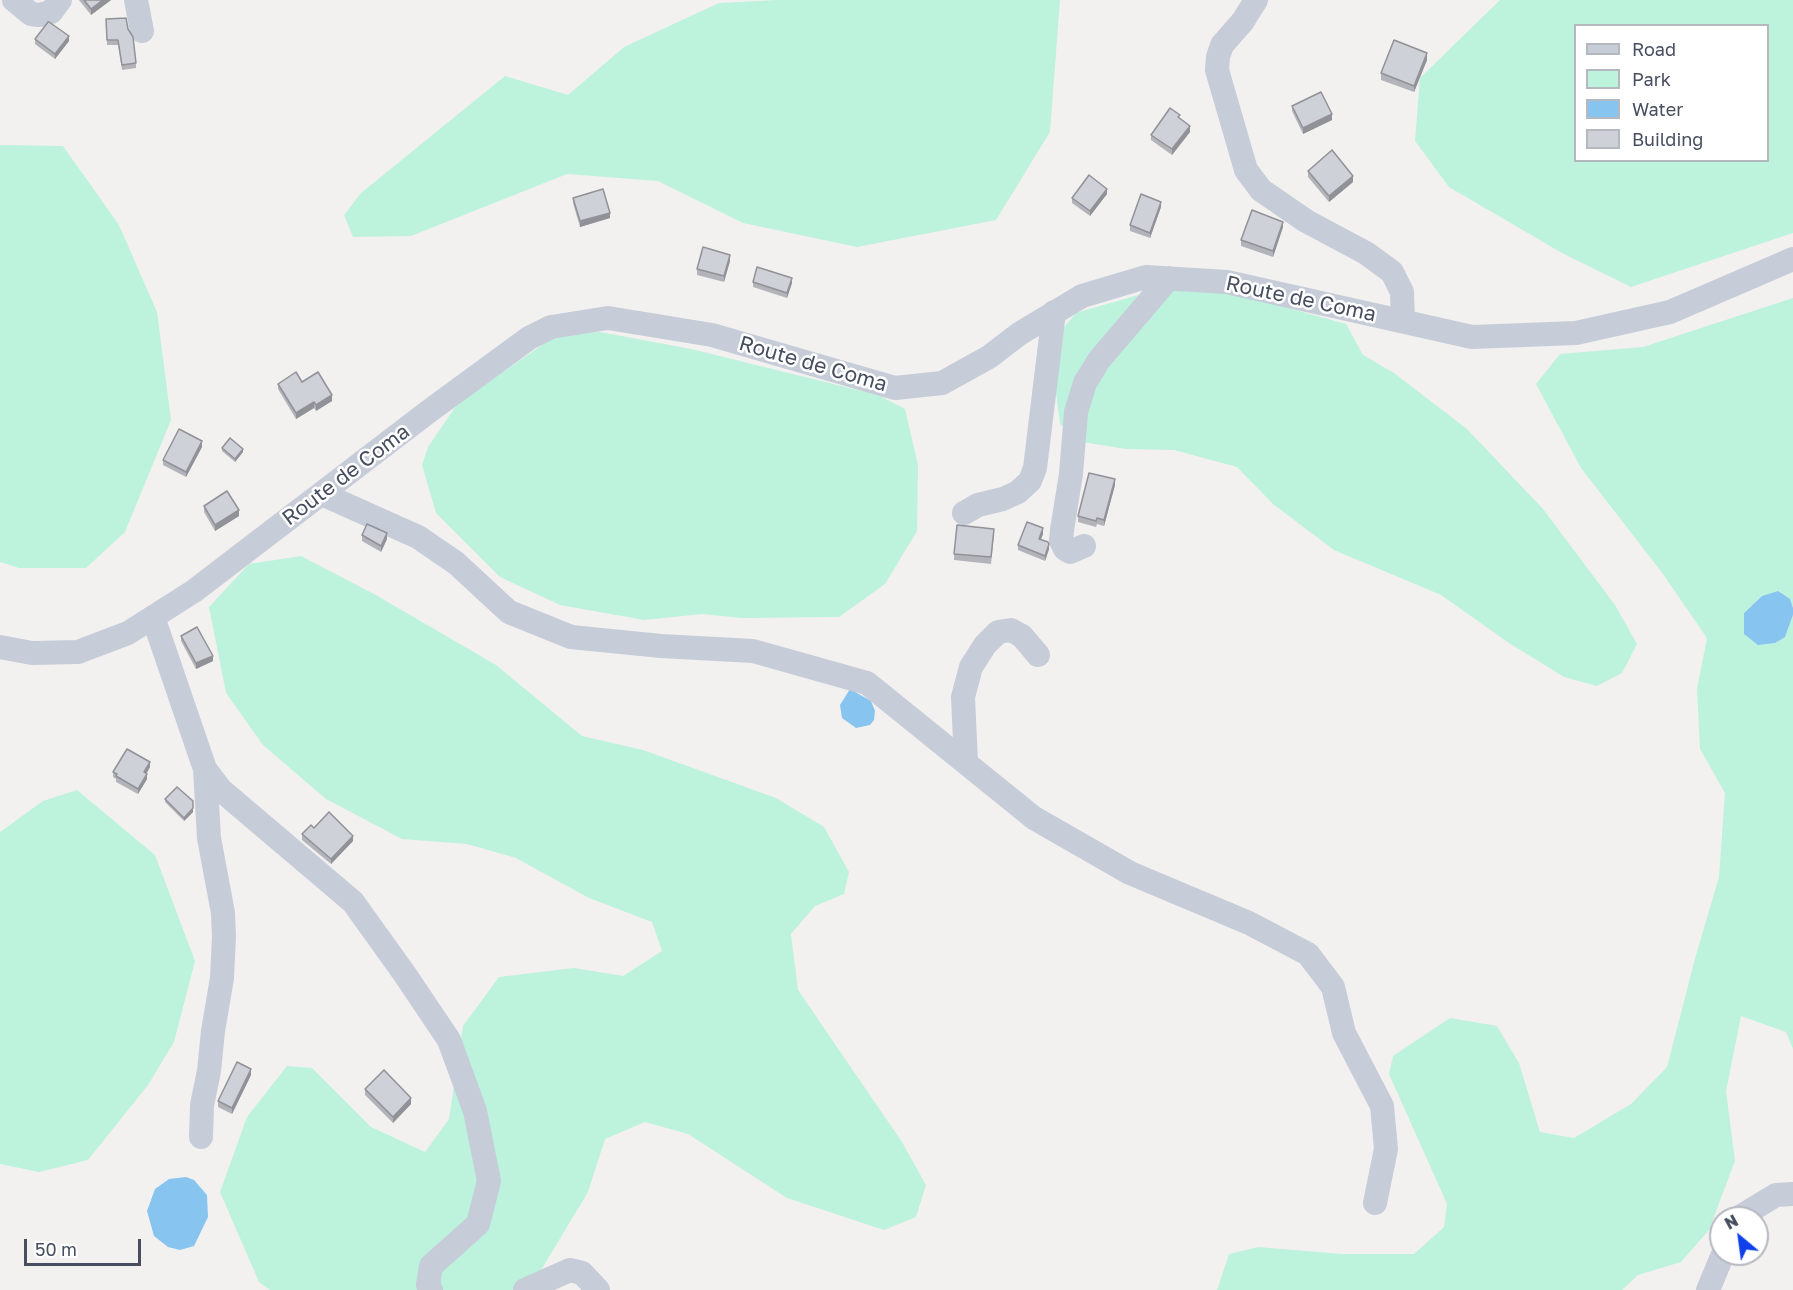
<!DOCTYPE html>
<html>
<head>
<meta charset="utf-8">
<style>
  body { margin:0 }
  #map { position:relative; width:1793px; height:1290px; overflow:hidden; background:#f3f1f0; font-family:"Golos Text",sans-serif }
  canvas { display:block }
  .legend { position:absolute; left:1574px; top:24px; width:195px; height:138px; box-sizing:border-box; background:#fff; border:2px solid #b5b8bf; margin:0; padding:8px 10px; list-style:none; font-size:18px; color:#474e5f }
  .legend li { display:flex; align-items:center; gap:12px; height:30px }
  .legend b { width:30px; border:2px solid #b5b8bf }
  .north { position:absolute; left:1709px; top:1206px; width:60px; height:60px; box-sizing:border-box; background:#fff; border:2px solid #b5b8bf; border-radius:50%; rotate:331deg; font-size:16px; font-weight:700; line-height:24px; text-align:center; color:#474e5f }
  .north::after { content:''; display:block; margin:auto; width:21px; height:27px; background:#1040ec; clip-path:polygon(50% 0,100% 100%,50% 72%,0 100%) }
  .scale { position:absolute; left:24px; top:1239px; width:117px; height:27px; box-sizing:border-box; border:3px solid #474e5f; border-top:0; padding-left:8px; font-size:18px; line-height:21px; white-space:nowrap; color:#474e5f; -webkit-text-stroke:4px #fff; paint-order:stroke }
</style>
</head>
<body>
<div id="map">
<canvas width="1793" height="1290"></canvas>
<ul class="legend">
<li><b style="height:8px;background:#c6ccd8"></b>Road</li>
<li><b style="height:16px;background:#bdf2dd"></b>Park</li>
<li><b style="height:16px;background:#88c4f0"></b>Water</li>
<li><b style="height:16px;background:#cfd1d8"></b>Building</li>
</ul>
<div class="north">N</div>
<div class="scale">50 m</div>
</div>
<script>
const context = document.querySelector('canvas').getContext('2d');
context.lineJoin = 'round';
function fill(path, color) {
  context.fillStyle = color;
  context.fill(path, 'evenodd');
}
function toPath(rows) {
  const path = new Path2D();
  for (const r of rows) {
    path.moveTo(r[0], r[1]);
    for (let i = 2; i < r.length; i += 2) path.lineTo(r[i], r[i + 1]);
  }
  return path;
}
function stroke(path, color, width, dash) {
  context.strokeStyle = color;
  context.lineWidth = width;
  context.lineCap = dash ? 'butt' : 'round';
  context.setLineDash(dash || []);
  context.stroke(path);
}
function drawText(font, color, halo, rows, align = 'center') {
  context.font = font + ' "Golos Text",sans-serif';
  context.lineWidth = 5;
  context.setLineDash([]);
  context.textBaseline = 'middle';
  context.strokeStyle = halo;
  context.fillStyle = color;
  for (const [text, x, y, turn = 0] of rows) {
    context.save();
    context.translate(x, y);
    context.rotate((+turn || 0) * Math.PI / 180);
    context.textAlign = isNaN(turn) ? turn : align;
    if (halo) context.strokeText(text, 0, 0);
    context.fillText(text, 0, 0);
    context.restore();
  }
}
fill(toPath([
  [778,0,1060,0,1050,132,996,220,857,247,743,223,658,181,567,174,411,236,353,237,344,215,361,193,505,76,568,95,624,47,719,3],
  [1500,0,1793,0,1793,233,1631,287,1562,253,1449,187,1415,141,1420,78],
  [1576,26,1768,26,1768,160,1576,160],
  [0,145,63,146,119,225,157,312,171,420,125,532,86,568,19,568,0,562],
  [1159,289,1234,293,1346,324,1363,355,1394,373,1467,429,1543,509,1615,605,1637,644,1622,673,1597,686,1564,677,1509,643,1441,595,1334,550,1273,504,1237,467,1174,450,1126,449,1082,442,1060,424,1050,344,1076,313],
  [1793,298,1793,608,1790,599,1762,596,1744,613,1745,634,1785,637,1793,615,1793,1049,1786,1032,1741,1016,1726,1091,1735,1161,1709,1230,1681,1262,1638,1275,1622,1290,1217,1290,1229,1254,1258,1247,1342,1254,1414,1254,1444,1227,1447,1204,1389,1074,1393,1056,1450,1018,1497,1026,1519,1063,1540,1132,1574,1138,1631,1104,1667,1067,1696,955,1719,877,1725,793,1700,749,1697,689,1707,638,1663,574,1581,468,1536,384,1560,354,1643,347],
  [600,332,691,349,878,395,905,409,918,465,917,531,885,584,839,617,742,618,702,614,644,620,560,605,500,577,436,513,422,465,428,447,458,403,558,334],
  [301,556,374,594,496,665,582,736,643,750,776,798,824,827,849,872,844,894,815,906,791,934,798,990,902,1142,926,1185,916,1217,884,1230,787,1198,688,1134,645,1122,605,1139,588,1192,529,1290,270,1290,259,1282,220,1192,247,1117,287,1066,312,1068,371,1127,425,1152,449,1119,463,1026,499,977,574,968,623,976,662,951,652,922,589,898,516,858,467,844,402,839,326,799,263,745,226,693,209,607,249,564],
  [77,790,155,855,195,961,174,1042,148,1085,88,1160,39,1172,0,1164,0,832,43,801]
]), '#bdf2dd');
fill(toPath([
  [1778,591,1790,599,1793,608,1793,615,1785,637,1775,643,1758,645,1744,634,1744,613,1762,596],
  [850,689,871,701,875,711,874,720,870,725,856,728,842,718,840,705],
  [186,1177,194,1180,207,1195,208,1217,194,1246,180,1250,168,1247,154,1236,147,1211,155,1189,169,1179]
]), '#88c4f0');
stroke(toPath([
  [14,0,31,14,39,15,51,12,60,0],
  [136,0,142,31],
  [1256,0,1243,21,1222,45,1218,57,1217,70,1246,170,1261,190,1306,221,1366,253,1392,272,1402,292,1403,321],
  [322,494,418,537,456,563,509,612,571,637,661,646,753,651,867,683,1034,818,1130,873,1249,923,1308,954,1333,987,1344,1033,1382,1106,1386,1149,1375,1203],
  [964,513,978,505,1003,499,1018,492,1030,481,1035,468,1054,312],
  [1084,546,1070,552,1065,549,1061,541,1062,530,1071,474,1076,412,1085,383,1099,360,1169,278],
  [153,617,205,769,221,790,353,902,406,976,449,1040,475,1111,489,1181,478,1224,431,1266,428,1285,431,1290],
  [0,647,32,653,78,652,128,633,194,591,428,412,529,338,551,327,608,318,712,335,895,388,942,383,989,357,1019,334,1082,296,1146,277,1227,282,1472,337,1576,333,1670,312,1793,259],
  [966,762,963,697,971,667,985,645,998,632,1011,630,1022,636,1038,655],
  [201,1137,202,1105,209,1071,213,1031,222,978,224,937,223,913,209,838,205,769],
  [1738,1218,1776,1195,1793,1194],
  [525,1290,570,1270,582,1273,598,1290],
  [1708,1290,1723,1254]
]), '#c6ccd8', 24);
fill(toPath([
  [79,0,111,0,91,15],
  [106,19,136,63,136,68,122,70,118,45,107,45],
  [35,39,69,41,55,59,35,44],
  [1427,60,1414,92,1381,80,1381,73],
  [1292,106,1332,120,1303,134,1292,111],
  [1180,118,1190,132,1172,155,1151,140,1151,135],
  [1308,171,1353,182,1329,202,1308,177],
  [1107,194,1090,216,1072,203,1072,198],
  [573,198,610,218,580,227,573,203],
  [1161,207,1150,238,1130,231,1130,225],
  [1283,227,1273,257,1241,246,1241,240],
  [730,261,724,282,697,275,697,269],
  [753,282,792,283,787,298,753,287],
  [302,382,332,401,316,411,314,408,296,419,278,389,278,384],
  [202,447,186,477,163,465,163,460],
  [222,448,243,452,235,462,222,451],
  [1115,485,1104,526,1097,524,1096,527,1078,522,1078,516],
  [204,506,239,516,215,531,204,512],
  [1043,534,1041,539,1049,549,1045,561,1018,550,1018,545],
  [362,535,387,539,381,552,362,541],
  [994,535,991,564,954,560,954,554],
  [181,636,213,661,196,669,181,641],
  [150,767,147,773,147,779,138,794,116,782,116,779,113,777,113,772],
  [165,799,193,812,184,821,165,802],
  [314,828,353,841,331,864,302,840,302,834],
  [251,1075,232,1114,218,1107,218,1101],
  [365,1089,411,1104,393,1123,365,1095]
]), '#b2b4ba');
fill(toPath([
  [103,0,111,0,91,15,91,9],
  [69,36,69,41,55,59,55,54],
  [1427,53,1427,60,1414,92,1414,86],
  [1332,114,1332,120,1303,134,1303,128],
  [1190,126,1190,132,1172,155,1172,149],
  [1353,176,1353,182,1329,202,1329,196],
  [1107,189,1107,194,1090,216,1090,211],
  [1161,202,1161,207,1150,238,1150,233],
  [610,213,610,218,580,227,580,221],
  [1283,222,1283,227,1273,257,1273,251],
  [730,255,730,261,724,282,724,276],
  [792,278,792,283,787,298,787,293],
  [332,395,332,401,316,411,316,405],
  [314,402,314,408,296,419,296,413],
  [202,441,202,447,186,477,186,472],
  [243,449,243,452,235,462,235,459],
  [1115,479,1115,485,1104,526,1104,520],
  [239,510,239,516,215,531,215,525],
  [1043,528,1043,534,1039,544,1039,539],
  [387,533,387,539,381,552,381,546],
  [1049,544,1049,549,1045,561,1045,556],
  [213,656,213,661,196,669,196,663],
  [150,762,150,767,144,777,144,772],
  [147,774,147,779,138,794,138,789],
  [193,808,193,812,184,821,184,818],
  [353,836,353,841,331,864,331,859],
  [251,1069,251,1075,232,1114,232,1108],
  [411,1098,411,1104,393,1123,393,1117]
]), '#919297');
const building = toPath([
  [84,0,103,0,91,9,84,0],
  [126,18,128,29,133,37,136,63,122,65,118,40,107,40,106,19,126,18],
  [48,22,49,22,69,36,55,54,35,39,48,22],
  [1394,40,1427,53,1414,86,1381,73,1394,40],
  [1321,92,1332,114,1303,128,1292,106,1321,92],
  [1170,108,1180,115,1178,117,1190,126,1172,149,1151,135,1170,108],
  [1332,150,1353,176,1329,196,1308,171,1332,150],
  [1089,175,1107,189,1090,211,1072,198,1089,175],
  [603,189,610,213,580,221,573,198,603,189],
  [1141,194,1161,202,1150,233,1130,225,1141,194],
  [1252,210,1283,222,1273,251,1241,240,1252,210],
  [703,247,730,255,724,276,697,269,703,247],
  [757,267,792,278,787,293,753,282,757,267],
  [296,372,302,382,318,372,332,395,316,405,314,402,296,413,278,384,296,372],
  [179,429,202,441,186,472,163,460,179,429],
  [230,438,243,449,235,459,222,448,230,438],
  [1089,473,1115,479,1104,520,1097,518,1096,521,1078,516,1089,473],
  [227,491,239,510,215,525,204,506,227,491],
  [1027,522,1043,528,1039,539,1048,542,1049,544,1045,556,1018,545,1027,522],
  [367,524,387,533,381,546,362,535,367,524],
  [957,525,994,529,991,557,954,554,957,525],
  [197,627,213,656,196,663,181,636,197,627],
  [127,749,150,762,144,772,147,774,138,789,116,776,117,774,113,772,127,749],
  [177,787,193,801,193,808,184,818,165,799,177,787],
  [329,812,353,836,331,859,302,834,311,825,314,828,329,812],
  [237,1062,251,1069,232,1108,218,1101,237,1062],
  [384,1070,411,1098,393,1117,365,1089,384,1070]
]);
fill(building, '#cfd1d8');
stroke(building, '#919297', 1.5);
drawText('21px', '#474e5f', '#fff', [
  ["Route de Coma",1301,299,12],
  ["Route de Coma",813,364,16],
  ["Route de Coma",346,475,-37]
]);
</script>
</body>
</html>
